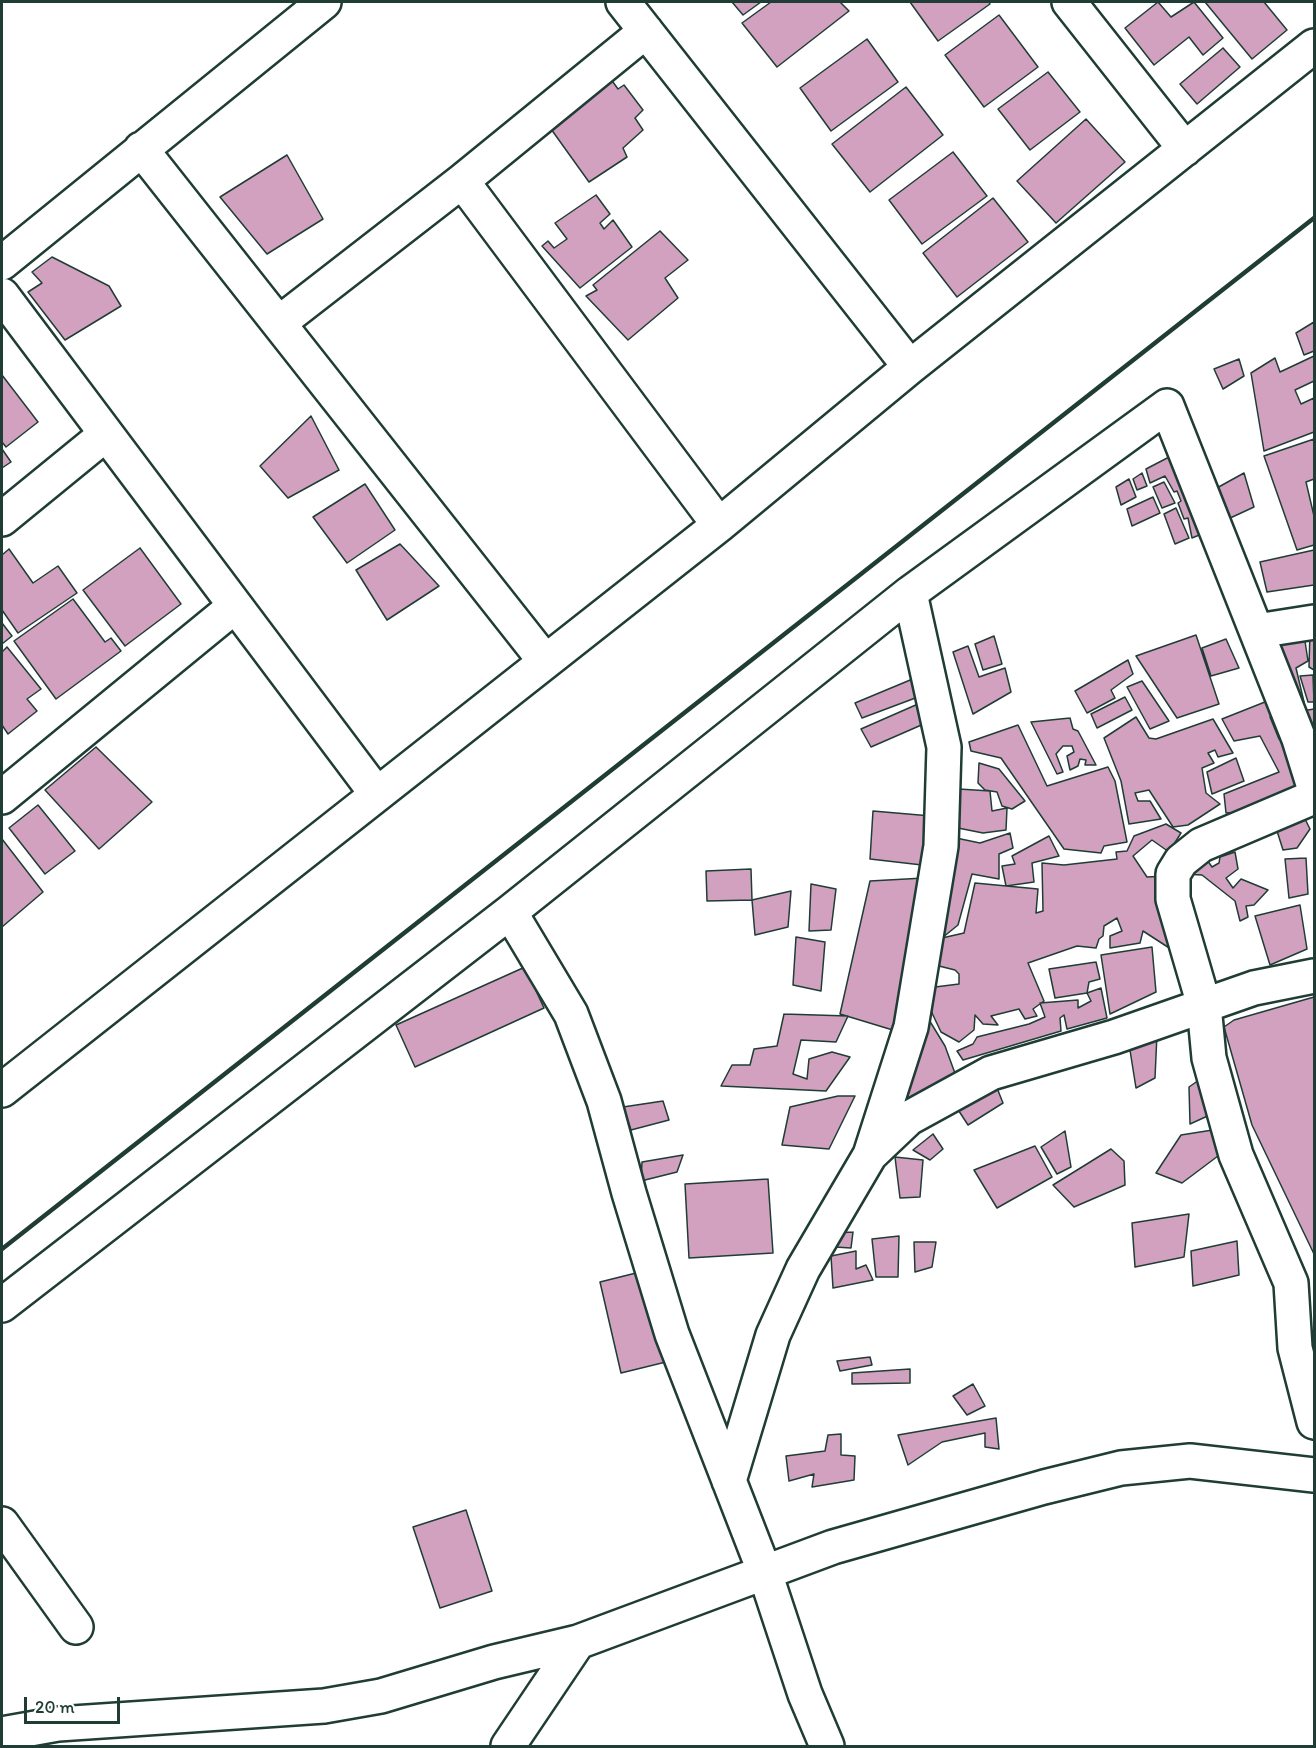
<!DOCTYPE html>
<html>
<head>
<meta charset="utf-8">
<style>
  body { margin:0 }
  #map { position:relative; width:1316px; height:1748px; overflow:hidden; background:#fff; font-family:Itim,sans-serif }
  canvas { display:block }
  .frame { position:absolute; inset:0; border:3px solid #1f3d34; pointer-events:none }
  .scale { position:absolute; left:24px; top:1697px; width:96px; height:27px; box-sizing:border-box; border:3px solid #1f3d34; border-top:0; padding-left:8px; font-size:18px; line-height:21px; white-space:nowrap; color:#1f3d34; -webkit-text-stroke:4px #fff; paint-order:stroke }
</style>
</head>
<body>
<div id="map">
<canvas width="1316" height="1748"></canvas>
<div class="frame"></div>
<div class="scale">20 m</div>
</div>
<script>
const context = document.querySelector('canvas').getContext('2d');
context.lineJoin = 'round';
function fill(path, color) {
  context.fillStyle = color;
  context.fill(path, 'evenodd');
}
function toPath(rows) {
  const path = new Path2D();
  for (const r of rows) {
    path.moveTo(r[0], r[1]);
    for (let i = 2; i < r.length; i += 2) path.lineTo(r[i], r[i + 1]);
  }
  return path;
}
function stroke(path, color, width, dash) {
  context.strokeStyle = color;
  context.lineWidth = width;
  context.lineCap = dash ? 'butt' : 'round';
  context.setLineDash(dash || []);
  context.stroke(path);
}
const building = toPath([
  [732,2,761,2,743,15,732,2],
  [771,2,840,2,849,11,777,67,742,23,771,2],
  [910,2,989,2,990,4,938,41,910,2],
  [1158,2,1171,17,1194,2,1223,38,1203,55,1189,37,1154,65,1125,28,1158,2],
  [1205,2,1264,2,1287,30,1252,59,1205,2],
  [999,15,1038,67,984,107,945,55,999,15],
  [867,39,898,82,831,131,800,88,867,39],
  [1223,48,1240,67,1197,104,1180,84,1223,48],
  [605,71,618,89,624,85,643,110,635,118,643,130,623,148,627,157,589,182,551,129,605,71],
  [1048,72,1080,112,1030,150,998,109,1048,72],
  [906,87,943,135,870,192,832,144,906,87],
  [1086,119,1125,162,1056,223,1017,181,1086,119],
  [953,152,987,196,922,244,889,200,953,152],
  [287,155,323,219,267,254,220,197,287,155],
  [596,195,610,214,600,223,604,229,613,220,632,247,580,288,542,246,548,241,554,248,567,239,555,223,596,195],
  [993,198,1028,242,957,297,923,253,993,198],
  [660,231,688,260,665,278,678,298,628,340,586,296,597,290,593,285,660,231],
  [52,257,109,286,121,306,65,340,28,292,42,283,32,272,52,257],
  [1314,322,1314,351,1304,355,1296,333,1314,322],
  [1314,356,1314,381,1295,390,1301,404,1314,398,1314,432,1264,451,1251,373,1275,358,1280,372,1314,356],
  [1239,359,1244,376,1223,389,1214,369,1239,359],
  [2,375,38,422,6,447,2,442,2,375],
  [311,416,339,470,288,498,260,466,311,416],
  [1314,439,1314,479,1306,482,1314,516,1314,545,1297,550,1264,456,1314,439],
  [2,449,11,462,2,468,2,449],
  [1171,456,1209,531,1192,538,1188,518,1184,519,1178,503,1181,501,1177,491,1174,492,1165,476,1150,483,1146,469,1171,456],
  [1142,473,1147,486,1137,490,1133,479,1142,473],
  [1244,473,1254,507,1228,519,1215,489,1244,473],
  [1129,479,1136,497,1121,505,1116,487,1129,479],
  [1164,482,1175,503,1162,508,1153,487,1164,482],
  [365,484,395,530,347,563,313,517,365,484],
  [1153,497,1160,513,1132,526,1127,509,1153,497],
  [1176,508,1189,538,1175,544,1164,514,1176,508],
  [400,544,439,586,387,620,356,570,400,544],
  [140,548,181,604,125,646,83,590,140,548],
  [9,549,33,583,58,566,77,593,18,633,2,610,2,555,9,549],
  [1314,550,1314,585,1267,592,1260,562,1314,550],
  [73,599,105,642,111,638,121,651,56,699,14,641,73,599],
  [2,623,12,636,2,644,2,623],
  [1303,628,1308,661,1296,668,1304,702,1297,705,1274,634,1303,628],
  [1314,630,1314,670,1309,667,1310,631,1314,630],
  [1196,635,1219,704,1177,718,1136,656,1196,635],
  [994,636,1002,664,983,670,975,644,994,636],
  [1226,639,1239,668,1211,676,1202,648,1226,639],
  [968,646,979,677,1005,668,1011,692,973,714,953,652,968,646],
  [7,647,41,689,27,699,37,711,8,734,2,725,2,652,7,647],
  [1128,660,1133,674,1111,690,1115,698,1087,713,1075,691,1128,660],
  [1313,675,1314,702,1308,702,1300,676,1313,675],
  [915,678,918,697,862,718,855,703,915,678],
  [1142,681,1169,721,1150,729,1127,687,1142,681],
  [1125,697,1132,710,1097,728,1091,714,1125,697],
  [1275,698,1279,712,1270,717,1279,739,1295,730,1302,789,1241,812,1226,813,1224,794,1279,772,1260,736,1234,741,1222,719,1275,698],
  [918,704,926,723,871,747,861,729,918,704],
  [1314,709,1314,732,1310,734,1302,711,1314,709],
  [1136,717,1149,738,1156,739,1213,719,1233,753,1218,757,1215,750,1208,753,1214,763,1202,768,1206,793,1220,804,1188,825,1173,827,1149,790,1135,793,1138,801,1150,801,1161,819,1129,824,1121,781,1104,738,1136,717],
  [1070,718,1073,729,1078,731,1096,765,1085,765,1086,760,1080,759,1078,766,1070,770,1067,756,1074,752,1072,746,1063,746,1056,754,1063,772,1057,774,1031,722,1070,718],
  [1018,725,1047,786,1108,767,1115,781,1127,842,1104,846,1101,853,1064,849,1001,758,971,751,969,742,1018,725],
  [96,747,152,802,99,849,45,790,96,747],
  [1236,758,1244,781,1212,794,1207,772,1236,758],
  [979,763,999,769,1025,801,1012,809,1002,806,997,792,985,790,978,783,979,763],
  [959,789,990,791,992,811,1007,808,1006,830,983,833,958,828,959,789],
  [38,805,75,851,45,874,9,828,38,805],
  [873,811,931,816,922,865,870,859,873,811],
  [1272,815,1291,822,1305,819,1310,829,1297,848,1283,850,1272,815],
  [1166,824,1181,833,1169,852,1152,840,1133,856,1147,877,1166,876,1177,953,1143,931,1140,943,1110,948,1110,936,1122,931,1117,918,1104,926,1103,936,1099,939,1096,948,1077,946,1028,963,1044,1001,1033,1009,1037,1016,1025,1019,1019,1009,991,1016,998,1025,983,1024,975,1015,974,1030,959,1042,941,1032,932,1013,927,988,959,984,959,974,955,970,935,965,942,938,964,933,975,883,1038,889,1036,913,1043,911,1042,863,1064,865,1117,859,1116,852,1127,851,1134,836,1166,824],
  [1010,833,1013,848,999,854,999,879,972,874,958,925,942,938,956,838,980,843,1010,833],
  [1049,836,1059,856,1032,863,1034,882,1006,886,1002,866,1015,864,1012,856,1049,836],
  [2,839,43,892,2,927,2,839],
  [1235,852,1238,869,1226,878,1233,888,1241,879,1268,890,1254,905,1246,906,1248,917,1240,921,1235,901,1202,875,1183,874,1203,854,1212,867,1219,863,1220,857,1235,852],
  [1306,858,1308,894,1289,898,1285,859,1306,858],
  [751,869,752,900,707,901,706,871,751,869],
  [924,878,896,1031,840,1014,870,881,924,878],
  [811,884,836,889,831,930,809,931,811,884],
  [791,891,788,927,755,935,752,900,791,891],
  [1300,905,1307,949,1270,965,1255,916,1300,905],
  [796,937,825,942,821,991,793,985,796,937],
  [1152,947,1156,992,1110,1014,1101,955,1152,947],
  [1096,962,1100,979,1089,982,1087,993,1055,998,1049,969,1096,962],
  [525,967,544,1008,415,1067,396,1025,525,967],
  [1101,988,1107,1018,1067,1029,1064,1015,1060,1018,1061,1031,963,1060,957,1051,973,1044,977,1037,1029,1024,1045,1017,1040,1003,1078,1000,1078,1008,1091,1001,1087,993,1101,988],
  [1314,997,1314,1254,1252,1125,1224,1027,1234,1020,1314,997],
  [923,1010,945,1046,956,1076,900,1105,923,1010],
  [784,1014,848,1016,836,1042,801,1040,793,1074,807,1079,809,1059,832,1052,850,1057,826,1091,721,1086,732,1065,750,1065,754,1049,777,1046,784,1014],
  [1157,1034,1155,1078,1136,1088,1129,1044,1157,1034],
  [1206,1075,1212,1114,1190,1124,1189,1087,1206,1075],
  [993,1078,1003,1103,968,1125,955,1105,993,1078],
  [838,1096,855,1096,829,1149,782,1145,790,1107,838,1096],
  [663,1101,669,1120,631,1130,623,1107,663,1101],
  [1219,1129,1222,1153,1182,1183,1156,1173,1181,1135,1219,1129],
  [1065,1131,1071,1167,1057,1174,1041,1147,1065,1131],
  [933,1134,943,1149,930,1160,913,1150,933,1134],
  [1035,1146,1052,1177,997,1208,974,1170,1035,1146],
  [1111,1149,1124,1161,1125,1185,1074,1207,1053,1185,1111,1149],
  [683,1155,677,1172,641,1181,642,1162,683,1155],
  [895,1157,923,1160,920,1197,900,1198,895,1157],
  [768,1179,773,1253,689,1258,685,1184,768,1179],
  [1189,1214,1184,1257,1135,1267,1132,1223,1189,1214],
  [853,1232,851,1248,835,1247,835,1233,853,1232],
  [899,1236,898,1277,876,1277,872,1239,899,1236],
  [1237,1241,1239,1275,1193,1286,1191,1251,1237,1241],
  [914,1242,936,1242,932,1267,915,1272,914,1242],
  [856,1251,856,1269,866,1265,873,1280,833,1288,831,1256,856,1251],
  [648,1270,670,1361,621,1373,600,1282,648,1270],
  [870,1357,872,1365,840,1371,837,1361,870,1357],
  [910,1369,910,1383,852,1384,852,1373,910,1369],
  [973,1384,985,1406,967,1415,953,1396,973,1384],
  [996,1418,999,1449,985,1447,985,1433,942,1442,908,1465,898,1435,996,1418],
  [841,1434,841,1455,855,1456,854,1480,812,1487,814,1474,789,1481,786,1456,825,1451,828,1435,841,1434],
  [466,1510,492,1591,440,1608,413,1527,466,1510]
]);
fill(building, '#d1a1bf');
stroke(building, '#1f3d34', 1.5);
const street = toPath([
  [623,2,910,367],
  [1069,2,1185,149],
  [141,149,545,661],
  [462,181,719,525],
  [2,263,324,2],
  [2,295,376,793],
  [279,323,462,181,646,31],
  [2,519,106,434],
  [1257,631,1314,622],
  [2,797,235,606],
  [1314,797,1201,845,1181,861,1173,874,1173,899,1204,1005,1209,1058,1236,1155,1291,1283,1295,1348,1314,1422],
  [510,912,571,1014,604,1101,629,1193,672,1334,765,1573,805,1694,827,1746],
  [2,1090,719,525,910,367,1314,46],
  [870,1155,911,1027,941,846,944,747,910,593,1167,406,1299,739,1314,787],
  [2,1305,510,912,910,593],
  [729,1481,773,1335,803,1269,870,1155,909,1118,991,1073,1114,1037,1254,988,1314,976],
  [2,1524,76,1627],
  [2,1734,58,1724,324,1706,381,1696,494,1662,578,1642,833,1547,1044,1487,1121,1468,1190,1461,1314,1475],
  [508,1746,578,1642]
]);
stroke(street, '#1f3d34', 38);
stroke(street, '#fff', 33);
stroke(toPath([
  [2,1249,1314,218]
]), '#1f3d34', 4.5);
</script>
</body>
</html>
